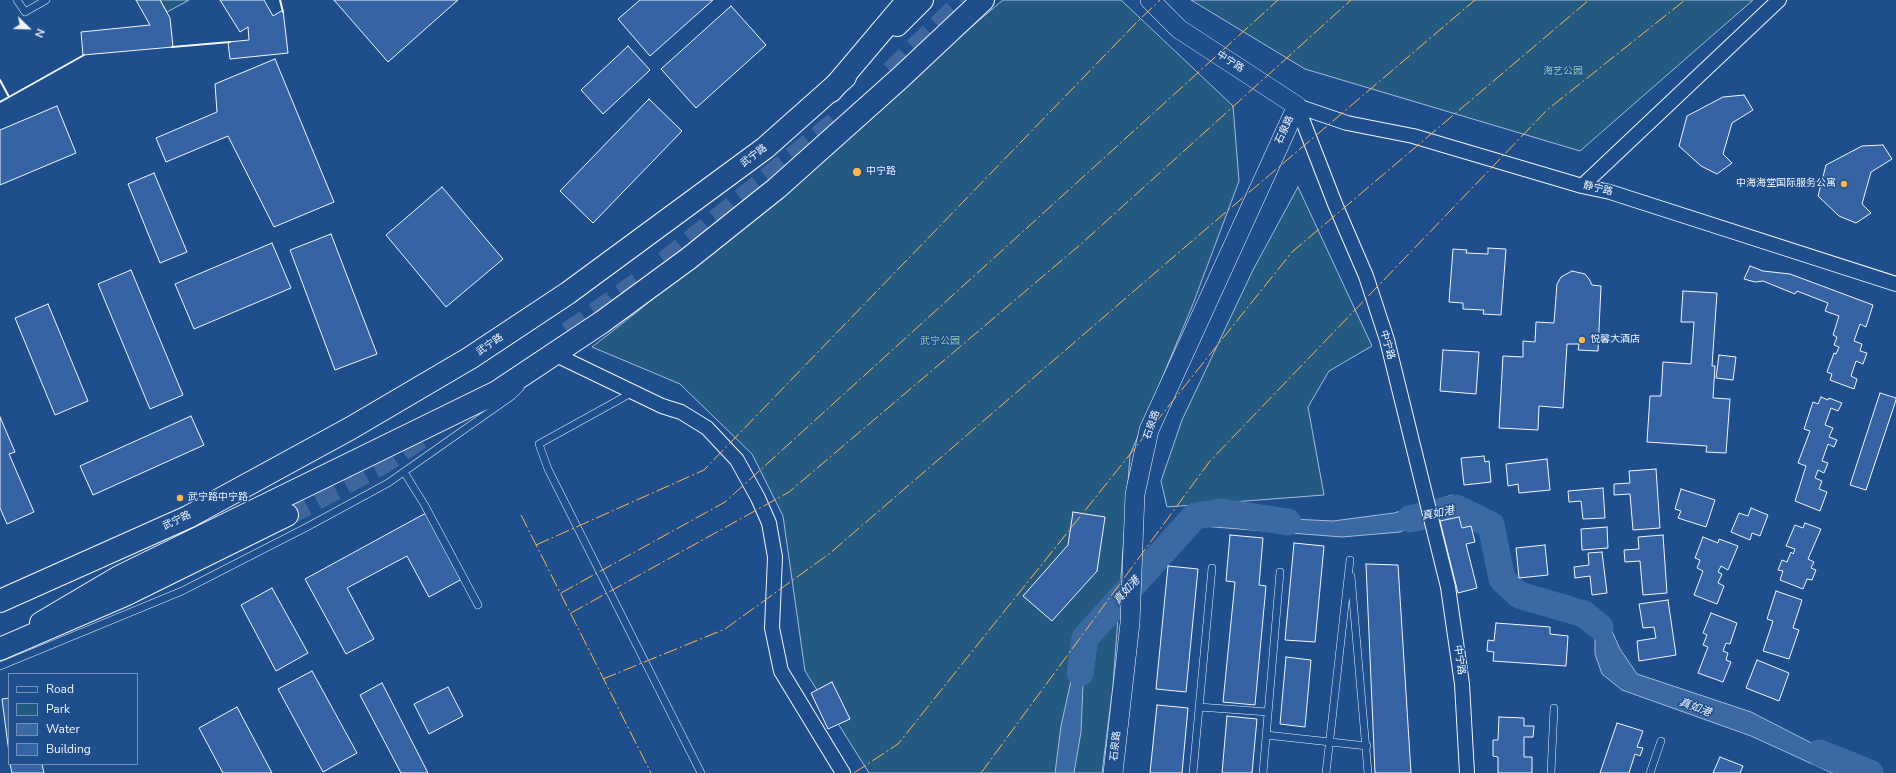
<!DOCTYPE html>
<html>
<head>
<meta charset="utf-8">
<style>
  body { margin:0 }
  #map { position:relative; width:1896px; height:773px; overflow:hidden; background:#1f4e8c; font-family:"Nunito Sans",sans-serif }
  canvas { display:block }
  .legend { position:absolute; left:8px; top:673px; width:130px; height:92px; box-sizing:border-box; background:#1f4e8c; border:1px solid #7391ba; margin:0; padding:5px 7px; list-style:none; font-size:12px; color:#f2f6ff }
  .legend li { display:flex; align-items:center; gap:8px; height:20px }
  .legend b { width:20px; border:1px solid #7391ba }
  .north { position:absolute; left:8px; top:8px; width:40px; height:40px; -webkit-text-stroke:3px #1f4e8c; paint-order:stroke; rotate:113deg; font-size:11px; font-weight:700; line-height:16px; text-align:center; color:#f2f6ff }
  .north::after { content:''; display:block; margin:auto; width:14px; height:18px; background:#f2f6ff; clip-path:polygon(50% 0,100% 100%,50% 72%,0 100%) }
</style>
</head>
<body>
<div id="map">
<canvas width="1896" height="773"></canvas>
<ul class="legend">
<li><b style="height:5px;background:#1f4e8c"></b>Road</li>
<li><b style="height:11px;background:#245a82"></b>Park</li>
<li><b style="height:11px;background:#3b69a3"></b>Water</li>
<li><b style="height:11px;background:#3563a3"></b>Building</li>
</ul>
<div class="north">N</div>
</div>
<script>
const context = document.querySelector('canvas').getContext('2d');
context.lineJoin = 'round';
function fill(path, color) {
  context.fillStyle = color;
  context.fill(path, 'evenodd');
}
function toPath(rows) {
  const path = new Path2D();
  for (const r of rows) {
    path.moveTo(r[0], r[1]);
    for (let i = 2; i < r.length; i += 2) path.lineTo(r[i], r[i + 1]);
  }
  return path;
}
function stroke(path, color, width, dash) {
  context.strokeStyle = color;
  context.lineWidth = width;
  context.lineCap = dash ? 'butt' : 'round';
  context.setLineDash(dash || []);
  context.stroke(path);
}
function drawText(font, color, halo, rows, align = 'center') {
  context.font = font + ' "Nunito Sans","Noto Sans SC",sans-serif';
  context.lineWidth = 3;
  context.setLineDash([]);
  context.textBaseline = 'middle';
  context.strokeStyle = halo;
  context.fillStyle = color;
  for (const [text, x, y, turn = 0] of rows) {
    context.save();
    context.translate(x, y);
    context.rotate((+turn || 0) * Math.PI / 180);
    context.textAlign = isNaN(turn) ? turn : align;
    if (halo) context.strokeText(text, 0, 0);
    context.fillText(text, 0, 0);
    context.restore();
  }
}
const green = toPath([
  [160,0,189,0,167,12,160,0],
  [1003,0,1121,0,1233,106,1239,181,1193,304,1130,455,1113,685,1102,773,869,773,805,671,783,516,752,454,680,384,592,347,637,312,1003,0],
  [1191,0,1753,0,1580,151,1305,69,1191,0],
  [1298,187,1372,346,1329,371,1308,407,1324,495,1167,507,1161,481,1182,420,1253,270,1298,187]
]);
fill(green, '#245a82');
stroke(green, '#a8bbd7', 1);
const water = toPath([
  [1452,495,1496,517,1505,540,1512,576,1524,586,1568,598,1606,618,1620,649,1637,674,1751,712,1870,773,1832,773,1751,736,1622,690,1602,674,1595,654,1595,623,1569,609,1519,595,1495,583,1491,526,1456,508,1446,510,1400,532,1342,537,1201,526,1143,588,1143,573,1154,549,1195,516,1233,514,1250,517,1333,521,1394,513,1452,495],
  [1118,585,1119,601,1085,638,1081,732,1074,773,1055,773,1061,726,1081,635,1118,585]
]);
fill(water, '#3b69a3');
stroke(water, '#a8bbd7', 1);
stroke(toPath([
  [1410,519,1456,508,1491,525,1502,579,1519,595,1584,614,1600,627],
  [1080,673,1085,638,1195,516,1221,512,1288,522],
  [1820,753,1870,773]
]), '#3b69a3', 27);
const building = toPath([
  [136,0,160,0,170,18,173,47,83,55,81,32,150,25,136,0],
  [220,0,264,0,273,16,283,10,288,53,230,59,228,42,249,40,248,27,240,32,220,0],
  [334,0,458,0,388,62,334,0],
  [640,0,713,0,650,56,618,19,640,0],
  [731,6,766,45,696,108,661,69,731,6],
  [628,46,650,70,603,114,581,90,628,46],
  [275,59,334,202,274,227,228,136,166,162,156,138,217,112,215,84,275,59],
  [1744,95,1753,110,1732,123,1723,154,1732,163,1717,174,1701,166,1679,146,1687,116,1723,97,1744,95],
  [649,99,682,131,593,223,560,191,649,99],
  [57,106,76,153,0,185,0,130,57,106],
  [1883,145,1892,159,1871,172,1862,204,1871,213,1856,223,1839,216,1818,196,1826,165,1862,146,1883,145],
  [154,173,187,252,160,263,128,184,154,173],
  [442,187,503,259,446,307,386,235,442,187],
  [331,234,377,354,335,370,290,250,331,234],
  [272,243,291,288,194,329,175,284,272,243],
  [1488,248,1506,249,1501,315,1483,314,1484,310,1463,309,1463,303,1449,302,1453,249,1467,250,1466,253,1488,254,1488,248],
  [1750,266,1763,271,1790,274,1873,305,1866,327,1860,324,1854,341,1862,344,1860,351,1867,353,1863,364,1856,361,1851,376,1857,379,1854,389,1830,380,1832,374,1827,372,1834,353,1836,354,1839,347,1834,345,1837,337,1833,335,1839,316,1825,311,1828,303,1797,291,1795,294,1763,281,1755,282,1744,279,1750,266],
  [131,270,183,395,150,409,98,284,131,270],
  [1572,271,1585,274,1589,279,1592,285,1601,286,1598,351,1578,350,1579,344,1567,344,1563,408,1539,406,1538,430,1499,428,1503,356,1523,357,1523,341,1535,342,1536,322,1554,323,1557,284,1561,277,1572,271],
  [1683,291,1717,293,1712,366,1715,366,1713,398,1730,399,1726,453,1706,452,1707,446,1647,442,1650,396,1661,396,1663,362,1691,364,1694,322,1681,322,1683,291],
  [48,304,88,401,55,415,15,318,48,304],
  [1443,350,1479,352,1476,394,1440,391,1443,350],
  [1719,355,1736,357,1733,380,1716,378,1719,355],
  [1880,393,1896,398,1896,400,1866,490,1850,485,1880,393],
  [1821,397,1828,400,1829,398,1842,403,1838,411,1831,408,1825,425,1833,428,1829,437,1837,440,1834,447,1828,444,1822,461,1828,463,1824,473,1818,470,1815,478,1822,481,1819,489,1827,492,1820,511,1795,501,1806,466,1798,463,1810,431,1804,429,1813,402,1818,404,1821,397],
  [191,416,204,445,93,495,80,466,191,416],
  [0,417,15,452,9,454,34,512,7,524,0,508,0,417],
  [1484,456,1485,462,1489,461,1491,482,1464,485,1461,458,1484,456],
  [1547,459,1550,490,1519,493,1518,484,1508,486,1506,464,1547,459],
  [1656,469,1660,528,1633,530,1630,494,1614,495,1614,484,1630,483,1629,471,1656,469],
  [1603,488,1605,518,1583,519,1581,501,1569,502,1568,491,1603,488],
  [1681,489,1715,500,1706,527,1678,518,1681,511,1675,509,1681,489],
  [1751,508,1768,515,1760,536,1752,533,1750,540,1731,532,1739,513,1748,516,1751,508],
  [1073,512,1105,517,1097,571,1052,621,1023,596,1068,545,1073,512],
  [426,513,462,579,429,597,407,556,347,588,374,639,346,654,305,579,426,513],
  [1459,517,1462,528,1471,526,1475,542,1466,544,1477,588,1458,593,1440,521,1459,517],
  [1805,523,1821,529,1808,559,1814,562,1811,568,1816,570,1812,580,1807,579,1803,589,1780,580,1783,571,1778,570,1782,560,1787,562,1791,552,1793,554,1795,549,1786,546,1795,525,1803,528,1805,523],
  [1607,527,1608,548,1582,550,1581,529,1607,527],
  [1230,535,1263,538,1259,585,1266,586,1255,705,1223,702,1235,582,1226,581,1230,535],
  [1663,535,1667,593,1643,595,1640,561,1625,562,1624,550,1639,549,1638,537,1663,535],
  [1703,537,1718,543,1719,539,1738,546,1728,570,1721,566,1718,572,1722,574,1718,583,1724,586,1717,604,1694,595,1703,571,1697,568,1700,560,1695,558,1703,537],
  [1294,543,1324,546,1315,642,1285,640,1294,543],
  [1545,545,1548,575,1519,578,1516,548,1545,545],
  [1602,552,1607,593,1592,595,1590,576,1575,578,1574,567,1589,565,1588,553,1602,552],
  [1366,564,1398,565,1411,773,1375,773,1366,564],
  [1168,566,1198,569,1186,692,1156,689,1168,566],
  [272,588,308,653,276,671,241,605,272,588],
  [1776,591,1802,600,1793,628,1799,630,1789,659,1763,651,1773,621,1767,619,1776,591],
  [1668,600,1676,655,1639,661,1637,641,1656,638,1654,627,1643,628,1639,604,1668,600],
  [1711,613,1737,623,1730,644,1726,643,1723,651,1728,653,1726,660,1731,662,1723,682,1698,673,1708,647,1703,645,1707,635,1703,633,1711,613],
  [1496,623,1550,627,1550,634,1568,636,1566,666,1493,661,1494,652,1487,651,1488,640,1494,641,1496,623],
  [1286,657,1311,660,1305,727,1280,724,1286,657],
  [1757,660,1789,673,1779,701,1746,688,1757,660],
  [312,671,357,753,323,772,278,689,312,671],
  [832,682,850,719,828,729,811,693,832,682],
  [382,683,428,773,401,773,360,695,382,683],
  [448,687,463,716,429,734,414,704,448,687],
  [9,698,9,753,2,699,9,698],
  [1157,705,1188,708,1182,773,1150,773,1157,705],
  [237,707,272,773,223,773,199,728,237,707],
  [1227,716,1257,719,1252,773,1222,773,1227,716],
  [1499,717,1524,718,1524,726,1534,726,1533,737,1524,737,1524,757,1532,757,1532,773,1498,773,1498,757,1493,756,1493,740,1498,740,1499,717],
  [1617,723,1643,731,1637,747,1643,748,1640,756,1635,754,1629,773,1600,773,1617,723],
  [1720,757,1743,766,1740,773,1713,773,1720,757],
  [10,764,42,764,44,773,12,773,10,764]
]);
fill(building, '#3563a3');
stroke(building, '#f2f6ff', 1);
stroke(toPath([
  [891,72,965,0],
  [665,262,835,123],
  [568,333,638,283],
  [287,515,383,463,422,437]
]), '#3f679d', 22, [22, 11]);
const lane = toPath([
  [17,0,25,12,46,0],
  [633,392,539,444,548,469,701,773],
  [404,472,424,504,478,605],
  [1351,576,1368,773],
  [0,666,182,591,307,527,388,483,512,396,520,388],
  [1199,707,1268,712],
  [1266,735,1367,746],
  [1193,773,1212,568],
  [1263,773,1280,572],
  [1326,773,1350,560],
  [1551,773,1554,708],
  [1650,773,1661,741]
]);
const street = toPath([
  [1297,106,1335,204,1366,276,1387,340,1448,587,1462,684,1467,773],
  [1297,106,1347,123,1413,136,1582,186,1610,192,1896,284],
  [1582,186,1779,0],
  [554,354,662,406,681,412,707,428,737,460,758,498,769,523,775,557,772,628,781,671,843,773]
]);
const secondary = toPath([
  [1113,773,1130,623,1135,494,1149,430,1297,106,1179,29,1150,0]
]);
const primary = toPath([
  [897,25,922,0],
  [0,601,188,517,351,428,470,358,568,293,765,148,845,77],
  [41,623,119,577,497,392,602,322,688,259,777,188,900,78,983,0]
]);
const highway = toPath([
  [831,91,908,0],
  [0,649,125,595,287,515]
]);
stroke(lane, '#f2f6ff', 8);
stroke(street, '#f2f6ff', 16);
stroke(secondary, '#f2f6ff', 20);
stroke(primary, '#f2f6ff', 24);
stroke(highway, '#f2f6ff', 24);
stroke(lane, '#1f4e8c', 7);
stroke(street, '#1f4e8c', 14);
stroke(secondary, '#1f4e8c', 19);
stroke(primary, '#1f4e8c', 22);
stroke(highway, '#1f4e8c', 22);
stroke(toPath([
  [280,0,283,12],
  [172,47,230,42],
  [0,80,9,97,0,102],
  [9,97,84,55]
]), '#f2f6ff', 2);
stroke(toPath([
  [521,515,651,773],
  [536,545,704,470,1137,22,1160,0],
  [561,593,725,502,1278,0],
  [571,613,789,492,1081,244,1351,0],
  [603,679,725,629,829,554,1192,241,1475,0],
  [854,773,898,744,1292,252,1589,0],
  [981,773,1210,461,1547,110,1685,0]
]), '#ffb74d', 1, [14, 3, 2, 3]);
for (const [x, y, r, color] of [
  [857,172,5,"#ffb74d"],
  [1844,184,4,"#ffb74d"],
  [1582,340,4,"#ffb74d"],
  [180,498,4,"#ffb74d"]
]) {
  const dot = new Path2D();
  dot.arc(x, y, r, 0, 2 * Math.PI);
  context.fillStyle = color;
  context.fill(dot);
  stroke(dot, '#1f4e8c', 1.5);
}
drawText('10px', '#f2f6ff', '#1f4e8c', [
  ["中宁路",1230,62,33],
  ["石泉路",1285,130,-65],
  ["武宁路",754,156,-37],
  ["静宁路",1598,189,14],
  ["武宁路",490,345,-34],
  ["中宁路",1387,345,74],
  ["石泉路",1152,425,-71],
  ["武宁路",177,521,-25],
  ["中宁路",1459,660,82],
  ["石泉路",1116,746,-84]
]);
drawText('10px', '#97c8a6', '#1f4e8c', [
  ["海艺公园",1563,72],
  ["武宁公园",940,342]
]);
drawText('10px', '#f2f6ff', '#1f4e8c', [
  ["中宁路",866,172],
  ["中海海堂国际服务公寓",1836,184,"right"],
  ["悦馨大酒店",1590,340],
  ["武宁路中宁路",188,498]
], 'left');
drawText('italic 11px', '#f2f6ff', '#1f4e8c', [
  ["真如港",1438,514,-11],
  ["真如港",1127,591,-48],
  ["真如港",1695,708,20]
]);
</script>
</body>
</html>
